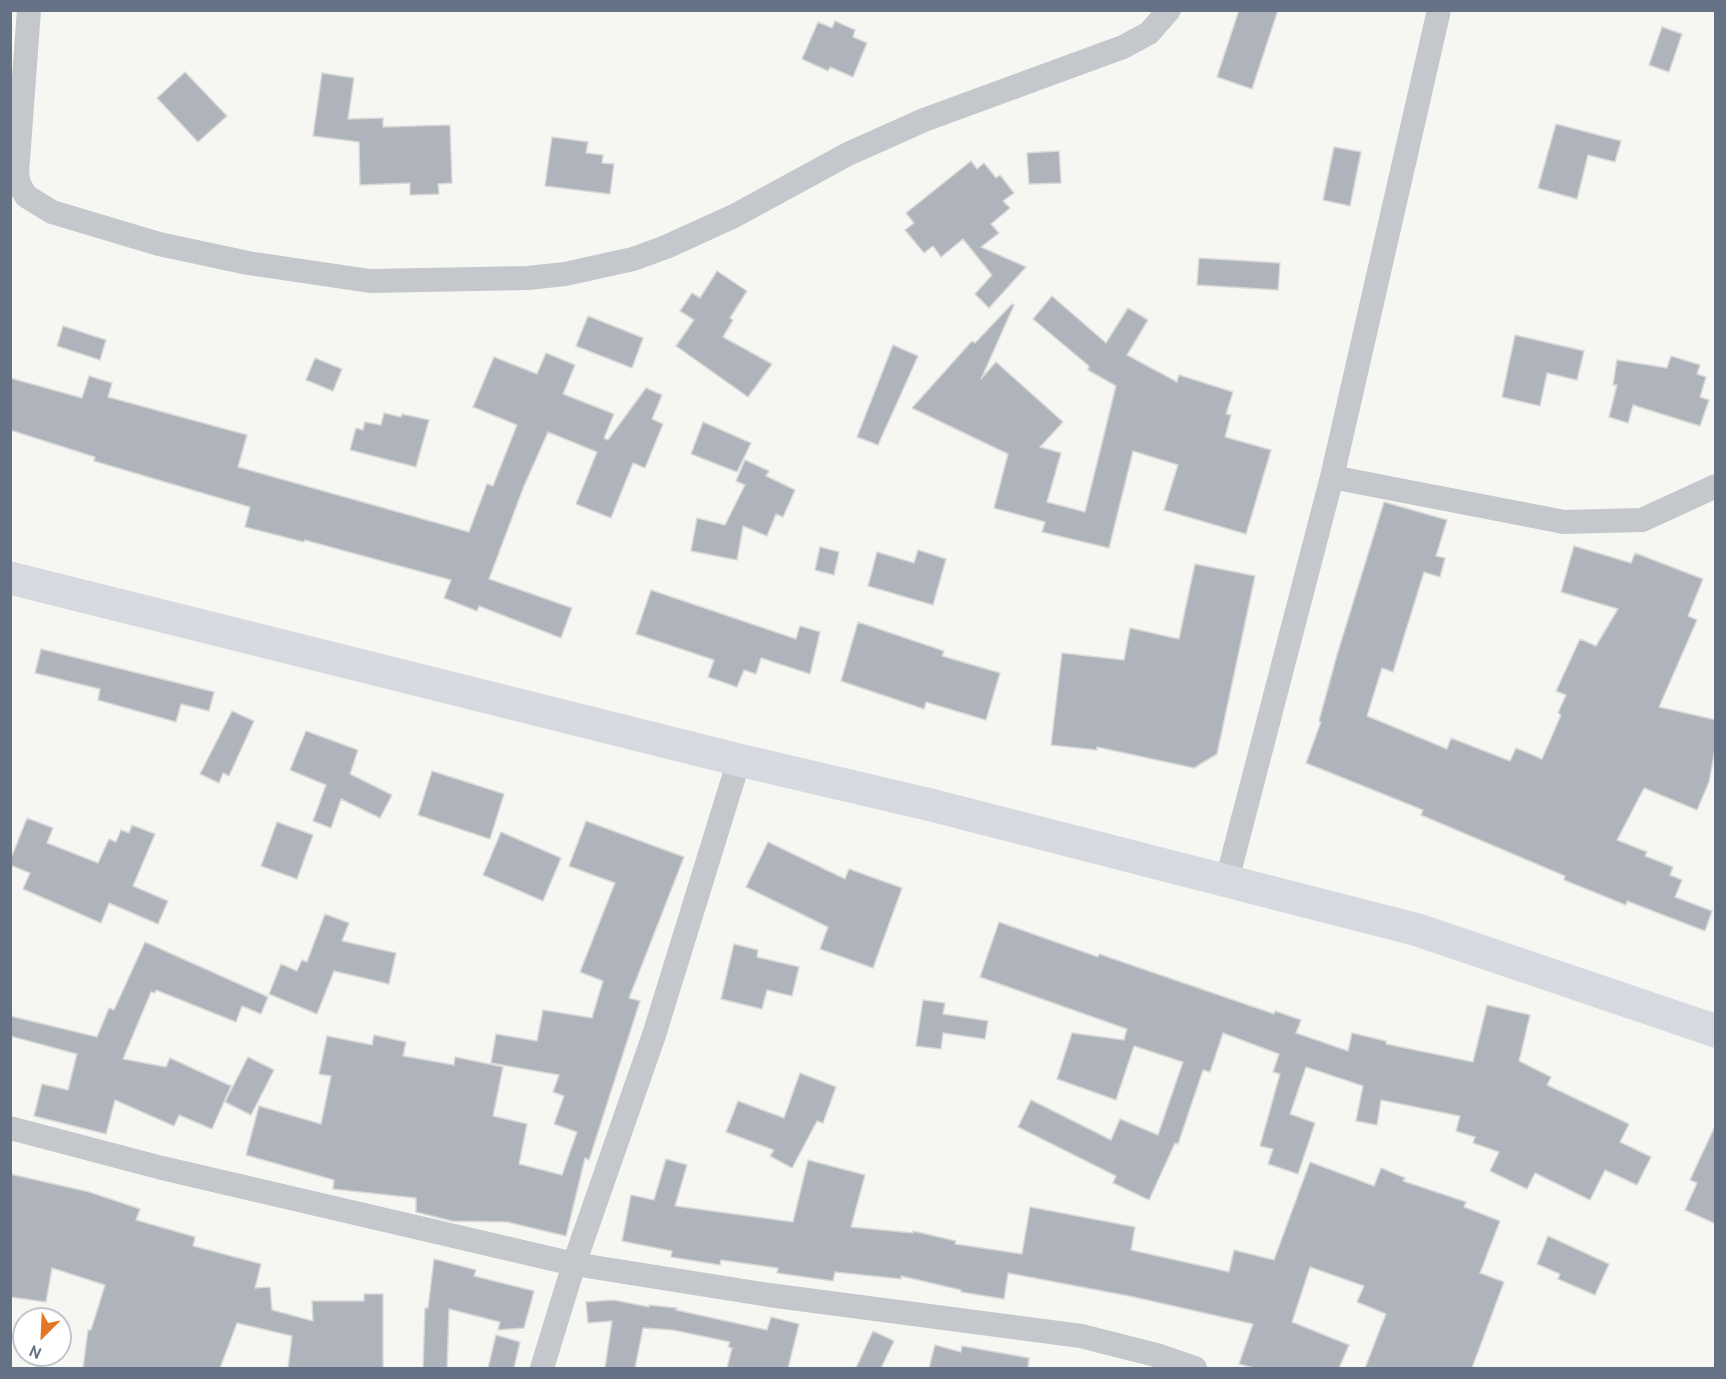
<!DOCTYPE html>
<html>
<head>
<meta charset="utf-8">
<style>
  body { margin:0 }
  #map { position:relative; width:1726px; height:1379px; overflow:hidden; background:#f6f7f3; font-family:Cabin,sans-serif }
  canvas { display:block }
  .frame { position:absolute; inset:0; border:12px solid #657185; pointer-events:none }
  .north { position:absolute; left:12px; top:1307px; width:60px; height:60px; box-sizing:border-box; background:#fff; border:2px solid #c1c6ce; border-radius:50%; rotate:204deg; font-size:16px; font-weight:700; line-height:24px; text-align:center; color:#657185 }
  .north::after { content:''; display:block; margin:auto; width:21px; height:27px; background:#e47726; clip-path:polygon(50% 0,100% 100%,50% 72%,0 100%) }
</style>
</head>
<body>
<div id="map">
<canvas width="1726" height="1379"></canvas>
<div class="frame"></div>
<div class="north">N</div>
</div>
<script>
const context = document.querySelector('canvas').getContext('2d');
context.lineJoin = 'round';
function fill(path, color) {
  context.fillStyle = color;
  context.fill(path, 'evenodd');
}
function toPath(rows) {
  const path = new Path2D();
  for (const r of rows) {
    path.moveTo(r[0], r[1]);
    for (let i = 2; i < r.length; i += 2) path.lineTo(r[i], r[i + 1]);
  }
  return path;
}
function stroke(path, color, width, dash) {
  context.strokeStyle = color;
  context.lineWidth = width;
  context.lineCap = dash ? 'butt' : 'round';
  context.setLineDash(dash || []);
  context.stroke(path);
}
const building = toPath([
  [1239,10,1278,10,1252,89,1217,77,1239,10],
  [835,21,855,30,853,37,867,43,853,77,830,67,828,71,802,59,818,22,832,28,835,21],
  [1662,27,1682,34,1669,72,1649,65,1662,27],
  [185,72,227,116,198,142,157,98,185,72],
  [322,73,354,78,348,119,383,118,383,127,450,125,452,183,438,184,439,194,410,195,410,183,360,185,359,142,313,136,322,73],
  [1556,124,1621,141,1615,162,1588,155,1577,199,1538,188,1556,124],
  [552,137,588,142,586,153,603,155,602,163,614,164,610,194,545,186,552,137],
  [1334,147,1361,152,1350,206,1323,200,1334,147],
  [1059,151,1061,183,1029,184,1027,153,1059,151],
  [971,161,977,169,984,163,996,178,1000,175,1014,193,1003,201,1010,208,991,224,999,233,981,247,1026,267,989,308,975,294,992,275,963,239,941,257,933,246,924,253,905,230,914,223,906,213,971,161],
  [1199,258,1280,263,1278,290,1197,285,1199,258],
  [717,271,747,291,730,318,733,320,723,337,772,364,748,397,676,346,694,320,680,311,692,293,700,298,717,271],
  [1052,296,1106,343,1128,308,1148,320,1127,355,1177,382,1179,375,1233,392,1226,414,1231,415,1225,437,1271,450,1246,534,1164,510,1178,465,1133,451,1109,548,1042,532,1045,522,994,508,1008,454,912,408,972,341,975,343,1012,304,1014,305,981,379,996,362,1063,422,1040,447,1061,453,1047,502,1085,512,1116,386,1088,370,1089,366,1033,319,1052,296],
  [588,316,643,338,632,368,576,346,588,316],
  [63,326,106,340,100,360,57,346,63,326],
  [1515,335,1584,351,1577,380,1547,373,1540,406,1502,397,1515,335],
  [893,345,918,356,878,445,857,437,893,345],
  [546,353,575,365,563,394,614,414,604,438,608,440,646,388,662,395,652,419,663,424,645,468,633,463,611,518,576,504,597,452,548,432,524,486,489,579,572,608,561,638,479,606,477,611,444,598,451,580,305,540,304,542,245,527,250,507,94,461,95,457,10,430,10,378,82,398,89,376,112,383,108,397,247,435,238,467,469,532,487,484,493,486,517,425,473,407,494,357,537,374,546,353],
  [1671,356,1700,365,1697,374,1706,377,1700,397,1709,400,1700,426,1633,405,1628,423,1609,417,1617,385,1613,385,1617,360,1667,368,1671,356],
  [315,358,342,369,333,391,306,380,315,358],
  [384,413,401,417,402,414,429,420,416,467,350,450,356,428,363,430,365,422,381,425,384,413],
  [703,422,751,443,737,472,691,454,703,422],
  [745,460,769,471,766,476,795,490,783,517,776,514,767,536,743,526,737,560,691,551,697,518,725,525,745,485,736,481,745,460],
  [1384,502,1447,520,1436,556,1445,558,1440,577,1424,572,1393,672,1382,668,1367,716,1447,749,1451,738,1510,761,1516,748,1542,759,1561,715,1558,713,1566,695,1556,691,1580,639,1596,646,1618,609,1561,592,1574,546,1631,563,1635,553,1703,579,1688,616,1697,620,1659,707,1716,720,1716,744,1709,782,1697,810,1644,788,1617,840,1647,852,1645,856,1673,867,1670,875,1682,880,1675,897,1712,911,1705,931,1627,901,1626,905,1564,880,1565,876,1421,815,1423,810,1306,763,1321,722,1319,721,1337,655,1384,502],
  [820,547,839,552,834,575,815,570,820,547],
  [918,550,946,559,933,605,868,586,877,552,914,563,918,550],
  [1195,564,1255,576,1217,754,1194,768,1097,747,1097,750,1051,745,1062,653,1124,660,1130,628,1179,639,1195,564],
  [651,590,796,639,800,626,820,632,810,674,761,658,756,674,744,670,737,687,708,677,714,660,636,634,651,590],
  [858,622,944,651,942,656,1000,673,986,720,926,702,924,709,841,681,858,622],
  [41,649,214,692,209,711,181,704,176,722,98,700,100,689,35,673,41,649],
  [232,711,254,721,229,776,223,773,219,783,200,774,232,711],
  [306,731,358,750,350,774,392,795,380,818,341,799,331,828,313,821,326,785,290,770,306,731],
  [432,771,504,794,490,839,418,815,432,771],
  [27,818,53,828,47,843,98,863,109,839,116,842,121,830,129,833,132,825,155,834,133,886,168,901,158,924,109,903,101,923,23,889,30,873,10,865,10,861,27,818],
  [586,821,684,857,629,998,640,1001,589,1160,585,1158,566,1236,507,1222,452,1221,416,1212,416,1198,333,1189,334,1180,246,1155,259,1106,321,1124,331,1076,319,1074,327,1036,372,1045,374,1035,406,1042,403,1056,454,1065,455,1057,503,1067,493,1116,527,1124,519,1164,562,1175,577,1132,554,1124,564,1096,553,1092,559,1075,491,1063,496,1034,537,1041,543,1010,592,1018,603,981,580,972,615,883,569,866,586,821],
  [277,822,313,835,297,879,261,866,277,822],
  [501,832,561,858,543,901,483,875,501,832],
  [768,842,845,879,849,869,902,888,873,968,820,949,828,927,746,887,768,842],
  [325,914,349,923,342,941,396,953,389,984,334,971,317,1014,269,994,281,964,297,971,302,960,307,962,325,914],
  [999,922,1098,957,1099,954,1274,1014,1275,1011,1301,1020,1296,1033,1348,1051,1352,1033,1386,1041,1386,1044,1473,1062,1487,1005,1530,1015,1519,1061,1551,1077,1547,1085,1629,1124,1620,1142,1651,1157,1637,1185,1605,1170,1590,1200,1535,1173,1527,1189,1490,1171,1499,1152,1473,1143,1475,1137,1456,1131,1460,1116,1381,1100,1377,1125,1356,1121,1363,1086,1306,1067,1290,1114,1315,1123,1298,1174,1268,1164,1273,1149,1260,1146,1280,1074,1273,1072,1279,1054,1223,1033,1210,1072,1203,1070,1178,1144,1175,1143,1149,1200,1113,1183,1116,1176,1018,1127,1031,1100,1111,1140,1120,1119,1158,1135,1183,1062,1134,1046,1116,1100,1057,1079,1072,1033,1124,1040,1127,1029,980,977,999,922],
  [145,942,268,997,261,1014,242,1006,236,1022,156,990,155,993,151,992,123,1059,166,1067,170,1058,231,1086,212,1129,179,1115,174,1126,115,1100,106,1134,34,1116,42,1084,68,1090,77,1054,10,1036,10,1016,97,1037,109,1008,114,1010,145,942],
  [734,944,758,950,757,957,799,967,792,996,767,990,762,1009,721,999,734,944],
  [923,1000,945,1003,943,1014,988,1021,985,1039,943,1033,941,1049,916,1046,923,1000],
  [248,1057,274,1070,251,1115,225,1102,248,1057],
  [800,1073,836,1087,823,1123,817,1121,792,1168,770,1156,774,1150,726,1132,738,1101,784,1118,800,1073],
  [1716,1124,1716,1224,1685,1210,1697,1183,1690,1180,1716,1124],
  [666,1159,687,1165,675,1206,793,1222,808,1160,865,1175,851,1227,913,1233,913,1231,956,1241,955,1244,1022,1254,1030,1207,1135,1227,1131,1250,1229,1272,1234,1250,1274,1260,1310,1162,1374,1186,1381,1168,1405,1178,1403,1181,1466,1202,1464,1207,1500,1221,1480,1273,1504,1282,1472,1368,1365,1368,1386,1314,1357,1302,1364,1286,1310,1267,1292,1322,1349,1345,1339,1368,1254,1368,1239,1364,1253,1324,1134,1297,1008,1273,1004,1299,961,1292,961,1290,901,1276,901,1279,835,1272,833,1281,777,1273,778,1268,721,1260,720,1265,671,1257,672,1251,622,1241,631,1195,654,1200,666,1159],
  [10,1174,89,1192,140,1209,136,1220,195,1237,193,1246,261,1264,255,1288,270,1287,272,1310,313,1321,312,1301,364,1301,364,1294,383,1294,383,1368,288,1368,292,1336,237,1323,220,1368,83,1368,88,1330,91,1330,105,1285,52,1268,46,1302,10,1297,10,1174],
  [1548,1236,1609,1264,1595,1295,1558,1279,1560,1274,1537,1264,1548,1236],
  [434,1259,476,1270,474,1276,534,1291,524,1328,498,1330,500,1322,449,1309,447,1368,423,1368,425,1308,428,1308,434,1259],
  [613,1300,649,1307,649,1305,677,1308,676,1310,767,1330,771,1317,799,1324,788,1368,727,1368,732,1348,728,1347,730,1342,673,1330,643,1328,635,1368,605,1368,612,1321,588,1323,586,1302,613,1300],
  [873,1331,894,1341,881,1368,856,1368,873,1331],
  [496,1335,520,1342,514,1368,488,1368,496,1335],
  [935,1345,961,1352,962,1346,1029,1358,1028,1368,929,1368,935,1345]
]);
fill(building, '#afb4bc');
stroke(building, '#d8d8d6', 1.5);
stroke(toPath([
  [29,10,17,173,19,184,26,196,52,212,159,244,248,263,370,281,528,278,565,274,633,259,666,247,734,216,848,154,924,120,1123,47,1149,33,1169,10],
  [1332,477,1564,522,1642,520,1716,486],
  [1227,880,1332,477,1439,10],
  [10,1128,162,1168,574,1264,769,1295,1081,1336,1160,1356,1195,1368],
  [542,1368,574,1264,654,1035,739,760]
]), '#c4c7cb', 24);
stroke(toPath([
  [10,578,739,760,931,805,1418,930,1716,1031]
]), '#d6d9df', 33);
</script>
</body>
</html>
